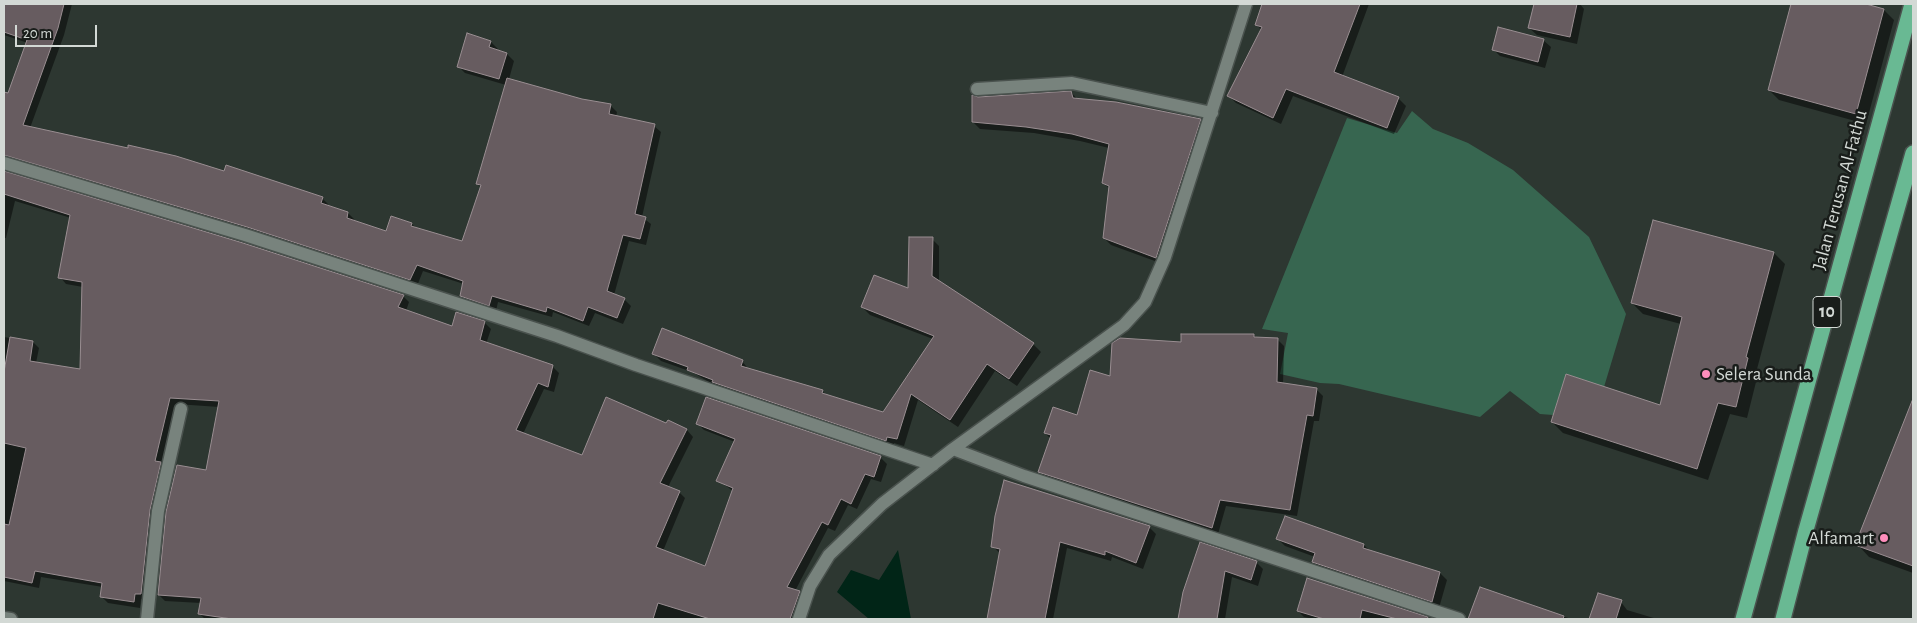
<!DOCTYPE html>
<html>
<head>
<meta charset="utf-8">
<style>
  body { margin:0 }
  #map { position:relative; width:1917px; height:623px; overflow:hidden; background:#2d3731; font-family:"Alegreya Sans",sans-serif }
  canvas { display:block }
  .frame { position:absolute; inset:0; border:5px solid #d3d9d5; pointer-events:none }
  .scale { position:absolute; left:15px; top:25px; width:82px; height:22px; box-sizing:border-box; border:2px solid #d3d9d5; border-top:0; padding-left:6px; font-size:15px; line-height:18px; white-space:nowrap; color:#d3d9d5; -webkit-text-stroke:4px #191d1a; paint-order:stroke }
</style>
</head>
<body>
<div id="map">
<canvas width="1917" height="623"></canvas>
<div class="frame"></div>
<div class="scale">20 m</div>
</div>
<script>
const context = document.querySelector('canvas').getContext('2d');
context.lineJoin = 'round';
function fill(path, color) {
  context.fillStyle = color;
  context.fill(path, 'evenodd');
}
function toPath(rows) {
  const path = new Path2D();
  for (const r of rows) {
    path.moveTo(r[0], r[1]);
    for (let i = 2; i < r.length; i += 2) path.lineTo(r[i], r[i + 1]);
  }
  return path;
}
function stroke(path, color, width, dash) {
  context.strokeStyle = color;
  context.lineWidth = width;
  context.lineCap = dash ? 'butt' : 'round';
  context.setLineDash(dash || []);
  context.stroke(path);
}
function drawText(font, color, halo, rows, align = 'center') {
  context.font = font + ' "Alegreya Sans",sans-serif';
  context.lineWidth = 5;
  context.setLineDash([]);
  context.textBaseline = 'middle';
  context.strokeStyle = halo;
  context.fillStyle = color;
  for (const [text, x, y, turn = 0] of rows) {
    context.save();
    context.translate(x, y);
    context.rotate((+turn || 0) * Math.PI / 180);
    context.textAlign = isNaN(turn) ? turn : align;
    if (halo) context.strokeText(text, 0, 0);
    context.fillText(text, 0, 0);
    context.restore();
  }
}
fill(toPath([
  [1412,111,1433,129,1468,143,1513,170,1589,237,1626,314,1604,387,1566,374,1553,415,1540,414,1510,391,1480,417,1339,384,1320,383,1280,374,1288,333,1262,329,1347,118,1397,133]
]), '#376650');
fill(toPath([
  [898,550,911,619,869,619,837,592,851,570,879,580]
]), '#012517');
fill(toPath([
  [4,4,72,4,64,35,30,128,225,173,322,198,328,204,328,207,348,213,354,219,353,222,387,232,392,218,412,224,417,229,463,243,482,188,477,184,506,85,465,73,458,66,491,42,498,49,497,51,507,54,514,61,509,79,582,100,610,105,617,112,616,117,654,126,661,132,642,217,651,224,646,245,629,241,614,295,624,299,631,306,623,324,595,313,589,326,553,312,552,317,498,302,496,311,468,302,461,296,464,284,423,271,417,286,4,166,4,110,28,43,4,35],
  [1264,4,1369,4,1342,77,1398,98,1406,106,1394,134,1293,96,1281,124,1236,103,1229,96,1262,31,1256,24],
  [1535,4,1580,4,1584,9,1577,44,1537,35,1529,28],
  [1792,4,1861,4,1884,10,1894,20,1866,124,1779,100,1769,90],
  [1543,40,1551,47,1545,68,1500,56,1493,49],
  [1071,92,1078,100,1200,120,1207,127,1163,264,1111,245,1104,238,1110,189,1103,183,1109,148,1080,141,1034,133,980,129,973,122,977,98],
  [4,173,242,244,403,296,409,302,406,311,452,328,484,322,491,329,486,344,552,366,559,373,554,392,544,389,523,434,583,456,667,424,668,421,687,430,693,437,668,487,679,492,685,498,663,551,706,567,733,491,718,480,735,442,704,430,698,424,880,457,887,464,881,482,871,479,857,509,848,505,835,531,828,528,795,591,805,599,798,619,205,619,199,613,201,603,165,601,159,595,207,471,219,407,176,404,162,465,166,470,147,600,141,599,140,608,108,603,101,596,103,587,41,577,39,588,4,581,4,337,33,342,39,348,36,363,81,370,83,287,66,284,60,277,71,218,15,201,6,238,4,238],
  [932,239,939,246,939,282,1033,344,1041,352,1017,386,995,371,958,427,918,400,904,446,894,443,893,447,721,389,692,372,661,361,653,353,742,361,749,370,822,391,827,395,883,414,933,339,870,315,862,307,910,290],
  [1774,253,1785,264,1757,369,1759,370,1747,418,1730,414,1708,480,1563,433,1552,422,1661,406,1681,324,1643,314,1632,303],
  [1254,335,1257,338,1277,339,1284,346,1283,384,1316,389,1323,396,1319,421,1314,421,1297,516,1226,506,1218,534,1046,478,1040,472,1051,439,1045,433,1078,417,1111,378,1183,344],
  [1910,410,1913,412,1913,573,1869,557,1857,544],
  [1149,527,1156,534,1143,569,1112,557,1111,561,1067,548,1053,619,988,619,1001,554,992,546],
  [1278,539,1364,545,1370,551,1440,573,1447,580,1439,608,1320,569,1313,562,1315,557,1285,546],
  [1201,544,1256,562,1263,569,1258,586,1232,577,1225,619,1180,618],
  [1308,579,1427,618,1428,619,1314,619,1304,617,1298,611],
  [1481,588,1571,619,1485,619,1479,617],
  [1599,594,1621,602,1627,610,1657,619,1591,619]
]), '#0007');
const building = toPath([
  [4,4,64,4,58,28,23,125,128,148,128,145,176,156,224,171,226,165,323,197,321,203,348,212,347,218,386,231,391,216,412,223,411,226,462,241,481,185,476,184,507,78,582,99,611,104,609,114,655,124,635,214,646,217,640,239,623,235,607,291,625,298,617,318,588,307,583,321,547,307,546,312,492,296,489,306,460,296,463,281,417,265,410,280,247,227,4,155,4,92,8,93,27,40,4,32,4,4],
  [1262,4,1360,4,1334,72,1399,97,1387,128,1286,89,1273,118,1227,96,1262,27,1255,25,1262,4],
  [1534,4,1577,4,1570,37,1528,28,1534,4],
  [1791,4,1866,4,1884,9,1856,114,1768,90,1791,4],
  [1498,27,1544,39,1538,62,1492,50,1498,27],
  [467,33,491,41,489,47,507,53,499,79,457,67,467,33],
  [1071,91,1073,98,1116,102,1201,119,1156,258,1103,238,1109,186,1102,183,1109,144,1072,134,1026,127,972,122,972,95,978,97,1071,91],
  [4,171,243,243,404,295,398,307,452,326,456,312,485,321,480,340,553,365,548,387,538,383,516,430,582,455,606,397,666,423,668,420,687,429,660,483,680,491,656,547,705,566,733,488,716,481,735,439,696,424,706,397,881,456,874,477,865,474,851,504,841,499,828,525,822,522,787,587,800,591,790,619,710,619,658,603,653,619,232,619,198,614,201,598,158,595,166,512,177,465,206,470,219,401,170,398,155,461,161,462,150,510,141,594,135,594,134,602,100,597,102,583,35,571,32,583,4,577,4,524,9,525,26,448,4,443,4,372,10,337,33,341,30,361,80,369,82,282,58,278,70,215,4,194,4,171],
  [1653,220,1774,252,1746,357,1748,358,1736,407,1718,403,1697,469,1551,422,1566,374,1660,405,1682,317,1631,303,1653,220],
  [909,237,933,237,932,276,1034,343,1009,379,987,364,950,420,911,394,897,439,887,437,886,441,712,382,713,380,687,370,688,367,652,354,662,328,743,360,741,366,823,390,822,393,883,412,934,336,861,307,874,275,908,288,909,237],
  [1181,334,1254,334,1254,337,1278,338,1277,382,1317,388,1313,416,1307,415,1290,510,1220,500,1212,528,1038,472,1051,435,1044,433,1053,407,1077,415,1090,370,1110,376,1112,343,1120,338,1181,342,1181,334],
  [1912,401,1913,401,1913,566,1855,545,1912,401],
  [1004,480,1150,526,1136,563,1105,551,1105,555,1060,542,1045,619,987,619,1000,549,991,547,995,516,1004,480],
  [1285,516,1364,544,1363,548,1440,572,1432,602,1312,562,1315,553,1276,539,1285,516],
  [1200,542,1257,561,1251,580,1225,571,1217,619,1178,619,1183,592,1200,542],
  [1307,578,1428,617,1427,619,1397,619,1362,610,1360,619,1324,619,1297,611,1307,578],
  [1480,587,1564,616,1563,619,1468,619,1480,587],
  [1598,593,1622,600,1616,619,1589,619,1598,593]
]);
fill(building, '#675c60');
stroke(building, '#9a8e92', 1);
const minor = toPath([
  [977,89,1072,83,1212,113],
  [4,163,245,235,557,336,636,365,933,465],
  [953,449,1024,476,1459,619],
  [4,618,11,619],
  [147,619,158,511,181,409],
  [799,619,810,586,829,555,882,504,953,449,1124,325,1145,302,1165,257,1246,4]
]);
const highway = toPath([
  [1743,619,1912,4],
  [1783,619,1806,530,1913,153]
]);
stroke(minor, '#4a524e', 15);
stroke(highway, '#4a524e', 18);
stroke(minor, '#78837d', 12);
stroke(highway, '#69b993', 15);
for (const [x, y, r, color] of [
  [1706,374,5,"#fe8ebc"],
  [1884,538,5,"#fe8ebc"]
]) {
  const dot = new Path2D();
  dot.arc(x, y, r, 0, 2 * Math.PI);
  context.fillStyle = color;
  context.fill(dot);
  stroke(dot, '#191d1a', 2);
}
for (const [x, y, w] of [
  [1827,312,28]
]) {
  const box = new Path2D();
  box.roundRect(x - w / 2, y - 15.5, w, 31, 4);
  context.fillStyle = '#191d1a';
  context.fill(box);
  stroke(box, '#d3d9d5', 1);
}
drawText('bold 18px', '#d3d9d5', null, [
  ["10",1827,312]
]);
drawText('19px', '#d3d9d5', '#191d1a', [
  ["Jalan Terusan Al-Fathu",1840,190,-75]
]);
drawText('19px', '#d3d9d5', '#191d1a', [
  ["Selera Sunda",1716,374],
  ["Alfamart",1874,538,"right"]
], 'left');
</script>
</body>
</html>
